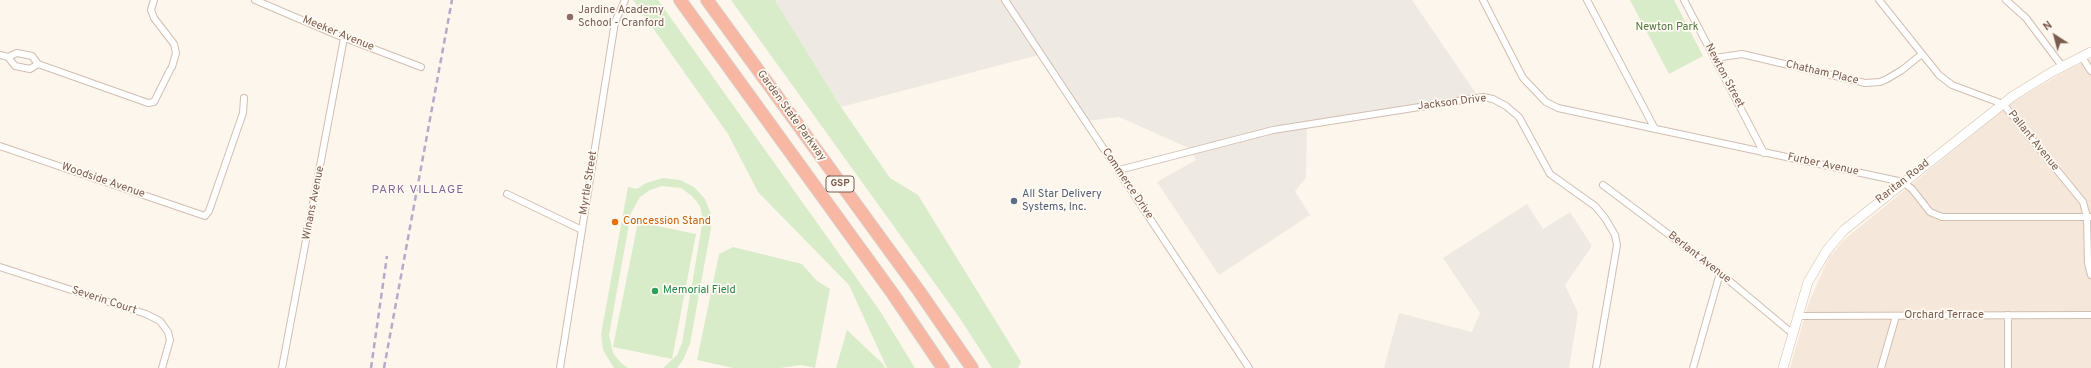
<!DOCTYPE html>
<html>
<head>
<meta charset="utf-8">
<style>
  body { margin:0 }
  #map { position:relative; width:2091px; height:368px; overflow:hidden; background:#fdf6ec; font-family:Overpass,sans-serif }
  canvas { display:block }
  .north { position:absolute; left:2035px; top:16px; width:40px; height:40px; -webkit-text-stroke:3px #fffaf3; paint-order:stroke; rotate:324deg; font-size:11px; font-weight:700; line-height:16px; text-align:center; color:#7a5c4d }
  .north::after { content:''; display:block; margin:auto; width:14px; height:18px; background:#7a5c4d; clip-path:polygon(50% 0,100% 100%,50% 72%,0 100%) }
</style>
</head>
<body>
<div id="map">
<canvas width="2091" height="368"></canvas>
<div class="north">N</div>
</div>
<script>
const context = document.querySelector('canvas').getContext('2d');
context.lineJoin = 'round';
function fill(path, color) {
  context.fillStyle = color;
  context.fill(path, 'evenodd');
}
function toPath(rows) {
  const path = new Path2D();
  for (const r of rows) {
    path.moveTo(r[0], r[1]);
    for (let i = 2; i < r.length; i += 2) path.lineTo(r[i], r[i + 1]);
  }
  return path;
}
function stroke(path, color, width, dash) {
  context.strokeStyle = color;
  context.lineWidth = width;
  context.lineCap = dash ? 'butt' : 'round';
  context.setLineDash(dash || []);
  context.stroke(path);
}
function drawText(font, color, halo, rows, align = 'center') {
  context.font = font + ' Overpass,sans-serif';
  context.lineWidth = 3.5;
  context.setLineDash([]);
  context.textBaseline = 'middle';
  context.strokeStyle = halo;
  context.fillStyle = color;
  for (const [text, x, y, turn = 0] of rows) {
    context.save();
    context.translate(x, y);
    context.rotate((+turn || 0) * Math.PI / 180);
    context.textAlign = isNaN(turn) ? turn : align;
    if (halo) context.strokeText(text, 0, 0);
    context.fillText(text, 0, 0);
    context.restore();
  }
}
fill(toPath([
  [2091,58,2091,368,1790,368,1808,305,1829,257,1845,239,2010,104,2064,72]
]), '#f5e8da');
fill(toPath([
  [775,0,1412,0,1477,95,1307,123,1306,178,1295,191,1310,215,1219,275,1157,182,1196,160,1191,149,1119,117,1086,121,1042,54,841,107],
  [1527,204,1543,229,1570,212,1592,246,1565,285,1578,313,1569,368,1384,368,1399,313,1472,332,1480,313,1443,258]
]), '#efe9e4');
fill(toPath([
  [633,0,658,0,880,311,915,368,887,368,849,285,758,192,728,134],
  [731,0,775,0,841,107,890,178,918,195,1021,362,1018,368,992,368,959,317],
  [1630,0,1674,0,1703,56,1669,74],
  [663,178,680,180,694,187,705,199,711,214,711,228,690,344,683,360,677,368,663,368,677,355,682,343,703,219,700,206,692,196,681,188,662,186,650,190,640,197,631,213,609,335,613,353,621,363,628,368,614,368,603,350,601,334,628,187,637,189,646,183],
  [638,222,696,234,672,359,613,347],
  [733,247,802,264,816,280,830,289,815,368,801,365,780,368,733,368,697,360,719,254],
  [847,330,883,364,885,368,836,368]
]), '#d8ecc9');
const minor = toPath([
  [154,0,151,10,154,18,174,44,176,53,172,67],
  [255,0,337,35,421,67],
  [1005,0,1249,368],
  [1483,0,1523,78,1546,102,1558,108,1903,182,1912,189,1930,212,1942,217,2091,217],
  [1587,0,1655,129],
  [1684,0,1764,153],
  [1879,0,1939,75,1952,85,2003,104,2083,202,2087,217,2088,263,2091,275],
  [2006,0,2026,18,2062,66],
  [0,55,8,57,15,66,30,69,38,64],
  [2081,56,2091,71],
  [8,57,17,53,32,56,38,64,148,103,154,102,170,70],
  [1715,58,1742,54,1865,83,1880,82,1887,79,1902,70,1922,54],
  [0,146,205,216,209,211,243,113,244,98],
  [1119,170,1273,130,1483,97,1493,99,1506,106,1519,117,1550,174,1595,206,1605,218,1615,235,1617,245,1596,368],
  [1603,185,1720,273,1793,334],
  [507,194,582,230],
  [0,267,146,314,160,321,168,332,170,340,162,368],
  [1798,316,2091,315],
  [282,368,344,38],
  [560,368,615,22,625,0],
  [1693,368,1720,273],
  [1881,368,1896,316],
  [2008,368,2008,315]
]);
const secondary = toPath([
  [1783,368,1808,282,1827,250,1844,230,2013,96,2052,72,2091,52]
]);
const motorway = toPath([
  [680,0,893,294,943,368],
  [707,0,919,291,972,368]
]);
stroke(minor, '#d1beb0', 8);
stroke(secondary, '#d6c0b0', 10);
stroke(motorway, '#dad1cd', 14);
stroke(minor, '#fff', 6);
stroke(secondary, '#fff', 9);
stroke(motorway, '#f7b7a3', 12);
stroke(toPath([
  [371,368,387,256],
  [384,368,452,0]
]), '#b9a8c9', 2.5, [6, 4]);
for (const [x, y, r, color] of [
  [570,17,4,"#8d6e63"],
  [1014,201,4,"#5c6f8a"],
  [615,222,4,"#e8710a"],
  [655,291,4,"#2e9e5b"]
]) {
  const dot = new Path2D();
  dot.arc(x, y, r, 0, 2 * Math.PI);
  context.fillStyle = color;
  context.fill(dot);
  stroke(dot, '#fffaf3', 1.5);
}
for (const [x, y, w] of [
  [840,184,28]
]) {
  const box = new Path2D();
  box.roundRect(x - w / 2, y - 8, w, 16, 3);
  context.fillStyle = '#fffaf3';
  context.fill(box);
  stroke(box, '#7a5c4d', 1);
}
drawText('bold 10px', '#7a5c4d', null, [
  ["GSP",840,184]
]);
drawText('11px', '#785e54', '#fffaf3', [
  ["Jardine Academy",578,11],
  ["School - Cranford",578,24]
], 'left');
drawText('11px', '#537a41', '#fffaf3', [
  ["Newton Park",1667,28]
]);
drawText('11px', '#7a5c4d', '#fffaf3', [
  ["Meeker Avenue",338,34,22],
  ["Chatham Place",1822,73,13],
  ["Newton Street",1724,76,62],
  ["Jackson Drive",1452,103,-7],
  ["Garden State Parkway",791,116,54],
  ["Pallant Avenue",2033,141,51],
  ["Furber Avenue",1823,165,12],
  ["Woodside Avenue",103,181,19],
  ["Raritan Road",1903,182,-38],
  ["Myrtle Street",589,183,-81],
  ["Commerce Drive",1127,184,56],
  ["Winans Avenue",314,203,-79],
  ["Berlant Avenue",1699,258,38],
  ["Severin Court",104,301,18],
  ["Orchard Terrace",1944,316]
]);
drawText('11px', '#4e5e75', '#fffaf3', [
  ["All Star Delivery",1022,195],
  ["Systems, Inc.",1022,208]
], 'left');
drawText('11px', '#c56008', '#fffaf3', [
  ["Concession Stand",623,222]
], 'left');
drawText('11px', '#27864d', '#fffaf3', [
  ["Memorial Field",663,291]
], 'left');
context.letterSpacing = '1px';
drawText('12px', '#846695', '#fffaf3', [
  ["PARK VILLAGE",418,191]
]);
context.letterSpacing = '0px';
</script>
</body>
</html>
